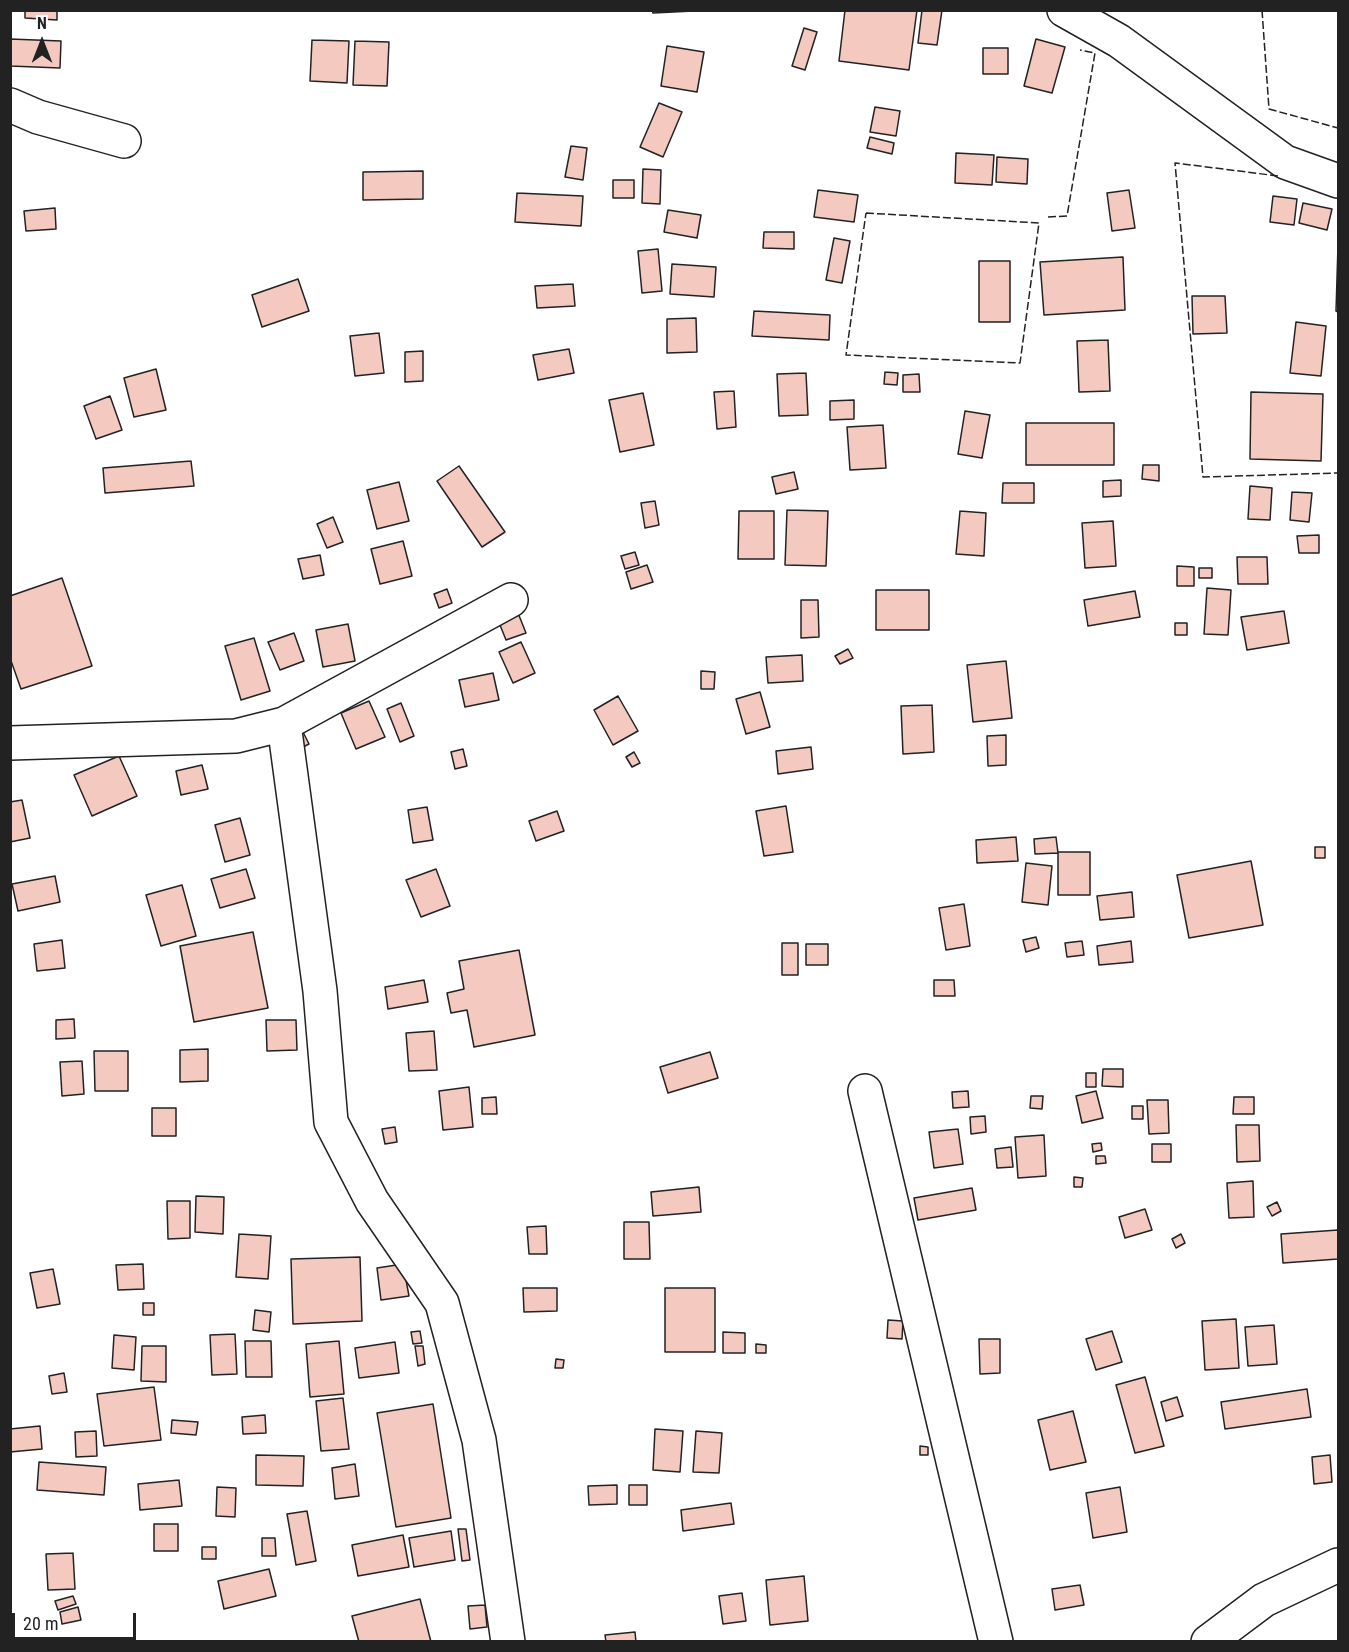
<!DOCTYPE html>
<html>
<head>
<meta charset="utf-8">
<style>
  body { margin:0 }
  #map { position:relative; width:1349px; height:1652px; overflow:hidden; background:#fff; font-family:"Roboto Condensed",sans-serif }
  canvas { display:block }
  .frame { position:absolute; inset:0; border:12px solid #222; pointer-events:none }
  .north { position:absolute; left:12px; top:12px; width:60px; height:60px; -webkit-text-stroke:4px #fff; paint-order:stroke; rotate:0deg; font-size:16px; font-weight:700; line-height:24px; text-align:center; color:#222 }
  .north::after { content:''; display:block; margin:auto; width:21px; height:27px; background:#222; clip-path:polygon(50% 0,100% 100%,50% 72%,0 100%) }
  .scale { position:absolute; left:12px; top:1613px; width:124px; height:27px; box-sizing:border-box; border:3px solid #222; border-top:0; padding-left:8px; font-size:18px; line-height:21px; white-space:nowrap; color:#222; -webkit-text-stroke:4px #fff; paint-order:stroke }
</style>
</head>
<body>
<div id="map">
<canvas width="1349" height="1652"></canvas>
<div class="frame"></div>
<div class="north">N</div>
<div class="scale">20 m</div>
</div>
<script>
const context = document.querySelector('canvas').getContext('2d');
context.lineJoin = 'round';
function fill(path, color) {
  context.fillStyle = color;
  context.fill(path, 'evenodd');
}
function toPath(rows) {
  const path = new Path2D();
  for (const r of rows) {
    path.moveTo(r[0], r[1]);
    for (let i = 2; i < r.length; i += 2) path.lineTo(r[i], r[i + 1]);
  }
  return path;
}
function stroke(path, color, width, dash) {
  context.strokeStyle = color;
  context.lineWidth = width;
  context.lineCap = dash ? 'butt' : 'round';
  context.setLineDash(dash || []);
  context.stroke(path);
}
const building = toPath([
  [25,10,57,10,57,20,25,18,25,10],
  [652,10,714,10,653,13,652,10],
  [845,10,917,10,909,70,839,61,845,10],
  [922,10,942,10,937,45,918,43,922,10],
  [804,28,817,32,805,70,792,66,804,28],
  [10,39,61,41,60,68,10,66,10,39],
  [1036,39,1065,47,1052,93,1024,86,1036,39],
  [312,40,349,41,347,83,310,81,312,40],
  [355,41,389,42,387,86,353,85,355,41],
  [667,46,704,52,697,92,661,86,667,46],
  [983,48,1008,48,1008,74,983,74,983,48],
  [659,103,682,112,663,157,640,147,659,103],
  [875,107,900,111,896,136,870,132,875,107],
  [870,137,894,143,892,154,867,148,870,137],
  [571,146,587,148,583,180,565,177,571,146],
  [956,153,994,155,992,185,955,183,956,153],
  [997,157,1028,159,1027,184,996,182,997,157],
  [643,169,661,170,660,204,642,203,643,169],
  [423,171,423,199,363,200,363,172,423,171],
  [613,180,634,180,634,198,613,198,613,180],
  [818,190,858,195,854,222,814,217,818,190],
  [1129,190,1135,228,1112,231,1107,193,1129,190],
  [517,193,583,196,581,226,515,222,517,193],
  [1273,196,1297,199,1294,225,1270,222,1273,196],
  [1303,203,1332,209,1327,230,1299,223,1303,203],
  [55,208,56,229,26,231,24,211,55,208],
  [668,210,701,215,697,238,664,232,668,210],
  [764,232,794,232,794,249,763,248,764,232],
  [834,238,850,241,842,283,826,280,834,238],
  [1338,245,1338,312,1336,311,1338,245],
  [658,249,662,291,642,293,638,251,658,249],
  [1123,257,1125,310,1044,315,1040,262,1123,257],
  [979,261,1010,261,1010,322,979,322,979,261],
  [672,264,716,267,714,297,670,294,672,264],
  [298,279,309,311,262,327,252,295,298,279],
  [573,284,575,306,537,308,535,286,573,284],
  [1192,296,1225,296,1227,333,1193,334,1192,296],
  [754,311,830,315,829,340,752,336,754,311],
  [696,318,697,352,667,353,667,319,696,318],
  [1296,322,1326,326,1321,376,1290,373,1296,322],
  [379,333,384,373,355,376,350,336,379,333],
  [1108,340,1110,391,1079,392,1077,341,1108,340],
  [569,349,574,373,538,380,533,355,569,349],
  [423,351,423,381,405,382,405,352,423,351],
  [156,369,166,410,134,417,124,378,156,369],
  [885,372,898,373,897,385,884,384,885,372],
  [806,373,808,415,779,416,777,374,806,373],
  [919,374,920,392,903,392,903,375,919,374],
  [734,391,736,427,717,429,714,392,734,391],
  [1251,392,1323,394,1321,461,1250,459,1251,392],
  [643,393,654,445,620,452,609,400,643,393],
  [110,396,122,430,96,439,84,406,110,396],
  [854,400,854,419,830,420,830,401,854,400],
  [965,411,990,415,982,458,958,454,965,411],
  [1026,423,1114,423,1114,465,1026,465,1026,423],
  [883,425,886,468,850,470,847,427,883,425],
  [191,461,194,486,105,493,103,468,191,461],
  [1143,465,1159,465,1159,481,1142,479,1143,465],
  [459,466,505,532,482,547,437,481,459,466],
  [794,472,798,489,776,494,772,477,794,472],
  [1121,480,1121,496,1103,497,1103,481,1121,480],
  [399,482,409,521,377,529,367,490,399,482],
  [1003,483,1034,483,1034,503,1002,503,1003,483],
  [1250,486,1272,488,1270,520,1248,519,1250,486],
  [1292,492,1312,493,1309,522,1290,520,1292,492],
  [655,501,659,525,645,528,641,503,655,501],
  [787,510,828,511,826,566,785,565,787,510],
  [739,511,774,511,774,559,738,559,739,511],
  [960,511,986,513,984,556,956,554,960,511],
  [333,517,343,542,327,548,317,524,333,517],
  [1113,521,1116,566,1085,568,1082,523,1113,521],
  [1319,535,1319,553,1299,553,1297,536,1319,535],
  [403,541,412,576,380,584,371,549,403,541],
  [635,552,639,565,625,569,621,556,635,552],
  [320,555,324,575,303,579,298,559,320,555],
  [1237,557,1267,557,1268,584,1238,584,1237,557],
  [647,565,653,582,631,589,626,572,647,565],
  [1177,566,1194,567,1194,586,1177,586,1177,566],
  [1199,568,1212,568,1212,578,1199,578,1199,568],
  [62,578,92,666,21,689,10,658,10,596,62,578],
  [1207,588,1231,590,1228,635,1204,634,1207,588],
  [447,589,452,603,439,608,434,594,447,589],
  [876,590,929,590,929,630,876,630,876,590],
  [1135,591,1140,617,1088,626,1084,600,1135,591],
  [801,600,818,600,819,637,801,638,801,600],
  [1284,611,1289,643,1247,650,1241,617,1284,611],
  [518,613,526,633,506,640,498,620,518,613],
  [1175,623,1187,623,1187,635,1175,635,1175,623],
  [348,624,355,661,323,667,316,630,348,624],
  [294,633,304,661,280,670,268,642,294,633],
  [254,638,270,691,241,700,225,646,254,638],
  [521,642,535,673,513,683,499,652,521,642],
  [848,649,853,658,840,664,835,656,848,649],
  [802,655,803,681,768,683,766,657,802,655],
  [1006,661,1012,718,973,722,967,665,1006,661],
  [701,671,715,672,714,689,701,689,701,671],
  [493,673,499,700,465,707,459,680,493,673],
  [760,692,770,727,746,734,736,699,760,692],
  [618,696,638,731,613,745,594,710,618,696],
  [369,701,385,737,356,749,341,713,369,701],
  [401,703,414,736,400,742,387,709,401,703],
  [932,705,934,752,903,754,901,706,932,705],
  [303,732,309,744,295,751,289,739,303,732],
  [1006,735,1006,765,988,766,987,736,1006,735],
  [811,747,813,769,778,774,776,751,811,747],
  [463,749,467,766,455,769,451,752,463,749],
  [634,752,640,763,632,767,626,757,634,752],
  [119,756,137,796,92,816,74,775,119,756],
  [202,765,208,789,181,795,176,771,202,765],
  [22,800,30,838,10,842,10,802,22,800],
  [786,806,793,852,764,856,756,811,786,806],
  [427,807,433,840,413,843,408,810,427,807],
  [557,811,564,831,536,841,529,821,557,811],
  [240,818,250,855,225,862,215,825,240,818],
  [1016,837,1018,861,977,863,976,840,1016,837],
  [1056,837,1058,853,1035,854,1034,839,1056,837],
  [1315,847,1325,847,1325,858,1315,858,1315,847],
  [1058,852,1090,852,1090,895,1058,895,1058,852],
  [1251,861,1263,925,1189,938,1177,875,1251,861],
  [1026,863,1052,866,1048,905,1022,902,1026,863],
  [246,869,255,898,220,908,211,879,246,869],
  [436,869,450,906,421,917,406,880,436,869],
  [55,876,60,902,18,911,12,884,55,876],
  [182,885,196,936,161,946,146,895,182,885],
  [1132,892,1134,917,1100,920,1097,896,1132,892],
  [964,904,970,946,946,950,939,908,964,904],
  [253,932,268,1008,194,1022,180,946,253,932],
  [1036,937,1039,948,1026,952,1023,940,1036,937],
  [62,940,65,968,37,971,34,944,62,940],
  [1082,941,1084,955,1067,957,1065,943,1082,941],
  [1131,941,1133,962,1099,965,1097,946,1131,941],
  [782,943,798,943,798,975,782,975,782,943],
  [806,944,828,944,828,965,806,965,806,944],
  [519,950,535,1035,474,1047,467,1010,451,1013,447,993,464,989,459,961,519,950],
  [424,980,428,1002,388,1009,385,987,424,980],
  [934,980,954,980,955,996,934,996,934,980],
  [74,1019,75,1038,56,1039,56,1020,74,1019],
  [266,1020,296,1020,297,1050,267,1051,266,1020],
  [434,1031,437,1070,409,1071,406,1033,434,1031],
  [208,1049,208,1081,180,1082,180,1050,208,1049],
  [94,1051,128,1051,128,1091,95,1091,94,1051],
  [710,1052,718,1078,668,1093,660,1067,710,1052],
  [82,1061,84,1094,62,1096,60,1062,82,1061],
  [1103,1069,1123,1069,1123,1087,1102,1086,1103,1069],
  [1086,1073,1096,1073,1096,1087,1086,1087,1086,1073],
  [469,1087,473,1127,443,1130,439,1091,469,1087],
  [968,1091,969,1107,953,1108,952,1092,968,1091],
  [1096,1091,1103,1118,1082,1123,1076,1096,1096,1091],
  [1031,1096,1043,1096,1042,1109,1030,1108,1031,1096],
  [496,1097,497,1114,482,1114,482,1098,496,1097],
  [1234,1097,1254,1097,1254,1114,1233,1114,1234,1097],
  [1147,1100,1168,1100,1169,1133,1149,1134,1147,1100],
  [1132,1106,1143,1106,1143,1119,1132,1119,1132,1106],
  [152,1108,176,1108,176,1136,152,1136,152,1108],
  [985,1116,986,1132,971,1134,970,1117,985,1116],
  [1236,1125,1259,1125,1260,1161,1237,1162,1236,1125],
  [395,1127,397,1142,385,1144,382,1129,395,1127],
  [958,1129,963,1164,934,1168,929,1132,958,1129],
  [1044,1135,1046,1176,1018,1178,1015,1137,1044,1135],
  [1101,1143,1102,1150,1093,1152,1092,1144,1101,1143],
  [1152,1144,1171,1144,1171,1162,1152,1162,1152,1144],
  [1011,1147,1013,1167,997,1168,995,1149,1011,1147],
  [1096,1156,1105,1156,1106,1163,1096,1164,1096,1156],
  [1074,1177,1083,1178,1082,1187,1074,1187,1074,1177],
  [1253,1181,1254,1217,1229,1218,1227,1183,1253,1181],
  [699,1187,701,1212,653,1216,651,1192,699,1187],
  [972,1188,976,1210,918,1220,914,1198,972,1188],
  [196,1196,224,1197,223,1234,195,1232,196,1196],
  [167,1201,190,1201,190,1238,168,1239,167,1201],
  [1277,1202,1281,1211,1272,1216,1267,1207,1277,1202],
  [1145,1209,1152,1230,1125,1238,1119,1217,1145,1209],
  [624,1222,649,1222,650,1259,624,1259,624,1222],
  [546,1226,547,1254,529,1254,527,1227,546,1226],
  [1338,1230,1338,1259,1283,1263,1281,1234,1338,1230],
  [239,1234,271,1236,268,1279,236,1277,239,1234],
  [1181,1234,1185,1243,1176,1248,1172,1239,1181,1234],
  [360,1257,362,1321,293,1324,291,1259,360,1257],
  [143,1264,144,1289,118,1290,116,1265,143,1264],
  [403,1264,409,1296,381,1300,377,1268,403,1264],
  [53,1269,60,1304,37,1308,30,1273,53,1269],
  [523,1288,557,1288,557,1311,524,1312,523,1288],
  [665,1288,715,1288,715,1352,665,1352,665,1288],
  [143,1303,154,1303,154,1315,143,1315,143,1303],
  [255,1310,271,1312,269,1332,253,1330,255,1310],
  [1236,1319,1239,1368,1205,1370,1202,1321,1236,1319],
  [888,1320,903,1321,902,1339,887,1338,888,1320],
  [1274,1325,1277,1364,1248,1366,1245,1327,1274,1325],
  [420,1331,422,1343,413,1344,411,1332,420,1331],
  [1112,1331,1122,1362,1096,1370,1086,1339,1112,1331],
  [723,1332,745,1333,745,1353,723,1353,723,1332],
  [235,1334,237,1374,212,1375,210,1335,235,1334],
  [114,1335,136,1337,134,1370,112,1368,114,1335],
  [979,1339,1000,1339,1000,1373,980,1374,979,1339],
  [245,1341,271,1341,272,1377,246,1377,245,1341],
  [339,1341,344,1394,310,1397,306,1344,339,1341],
  [395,1342,399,1373,359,1378,355,1348,395,1342],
  [756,1344,766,1345,766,1353,756,1353,756,1344],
  [142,1346,166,1346,166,1382,141,1381,142,1346],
  [415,1346,423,1346,425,1364,418,1366,415,1346],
  [556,1359,564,1360,563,1368,555,1368,556,1359],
  [64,1373,67,1392,52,1394,49,1376,64,1373],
  [1145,1377,1164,1446,1135,1453,1116,1385,1145,1377],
  [154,1387,161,1440,104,1446,97,1394,154,1387],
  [1307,1389,1311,1417,1225,1429,1221,1402,1307,1389],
  [1177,1397,1183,1416,1166,1421,1161,1402,1177,1397],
  [343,1398,349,1449,321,1451,316,1401,343,1398],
  [433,1404,451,1518,396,1527,377,1413,433,1404],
  [1073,1411,1086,1462,1050,1470,1038,1420,1073,1411],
  [265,1415,266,1433,243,1434,242,1417,265,1415],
  [172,1420,198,1422,196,1435,171,1433,172,1420],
  [40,1426,42,1449,10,1452,10,1429,40,1426],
  [655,1429,683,1431,680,1472,653,1470,655,1429],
  [96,1431,97,1456,76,1457,75,1432,96,1431],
  [696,1431,722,1433,719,1473,693,1472,696,1431],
  [920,1446,928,1447,928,1455,920,1455,920,1446],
  [256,1455,304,1456,303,1486,256,1485,256,1455],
  [1330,1455,1332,1482,1314,1484,1312,1457,1330,1455],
  [39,1462,106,1467,104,1495,37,1490,39,1462],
  [355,1464,359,1496,335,1499,332,1468,355,1464],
  [179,1480,182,1506,140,1510,138,1484,179,1480],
  [617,1485,617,1504,589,1505,588,1486,617,1485],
  [629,1485,647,1485,647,1505,629,1505,629,1485],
  [217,1487,236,1488,235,1517,216,1516,217,1487],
  [1120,1487,1127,1532,1093,1538,1086,1493,1120,1487],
  [731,1503,734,1524,683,1531,681,1510,731,1503],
  [307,1511,316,1561,296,1565,287,1514,307,1511],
  [154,1524,178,1524,178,1551,154,1551,154,1524],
  [458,1529,466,1529,470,1560,462,1561,458,1529],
  [451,1531,455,1560,414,1567,409,1538,451,1531],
  [403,1535,409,1567,358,1576,352,1545,403,1535],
  [262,1538,275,1538,276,1556,262,1556,262,1538],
  [202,1547,216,1547,216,1559,202,1559,202,1547],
  [73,1553,75,1589,48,1590,46,1554,73,1553],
  [269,1569,276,1596,224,1609,218,1581,269,1569],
  [804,1576,808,1621,770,1625,766,1580,804,1576],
  [1080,1585,1084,1605,1055,1610,1052,1589,1080,1585],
  [742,1593,746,1621,723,1624,719,1596,742,1593],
  [73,1596,76,1604,58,1610,55,1601,73,1596],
  [420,1599,431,1642,359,1642,352,1616,420,1599],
  [485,1605,487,1627,470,1629,468,1606,485,1605],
  [78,1607,81,1620,62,1624,60,1612,78,1607],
  [635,1632,636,1642,606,1642,605,1635,635,1632]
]);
fill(building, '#f3c9c0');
stroke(building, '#222', 1.5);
const minor = toPath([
  [1064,10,1119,41,1285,162,1338,181],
  [10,105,38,117,124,141],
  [284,724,320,991,331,1122,372,1201,442,1303,479,1440,508,1642],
  [10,743,236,736,284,724,511,600],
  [865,1091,996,1642],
  [1208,1642,1264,1600,1338,1565]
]);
stroke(minor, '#222', 36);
stroke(minor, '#fff', 33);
stroke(toPath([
  [1262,10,1269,109,1338,128],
  [1278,176,1175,163,1203,477,1338,473],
  [866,213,1039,223,1020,363,846,355,866,213],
  [1048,217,1067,216,1095,53,1080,50]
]), '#222', 1.5, [8, 3]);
</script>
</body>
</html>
